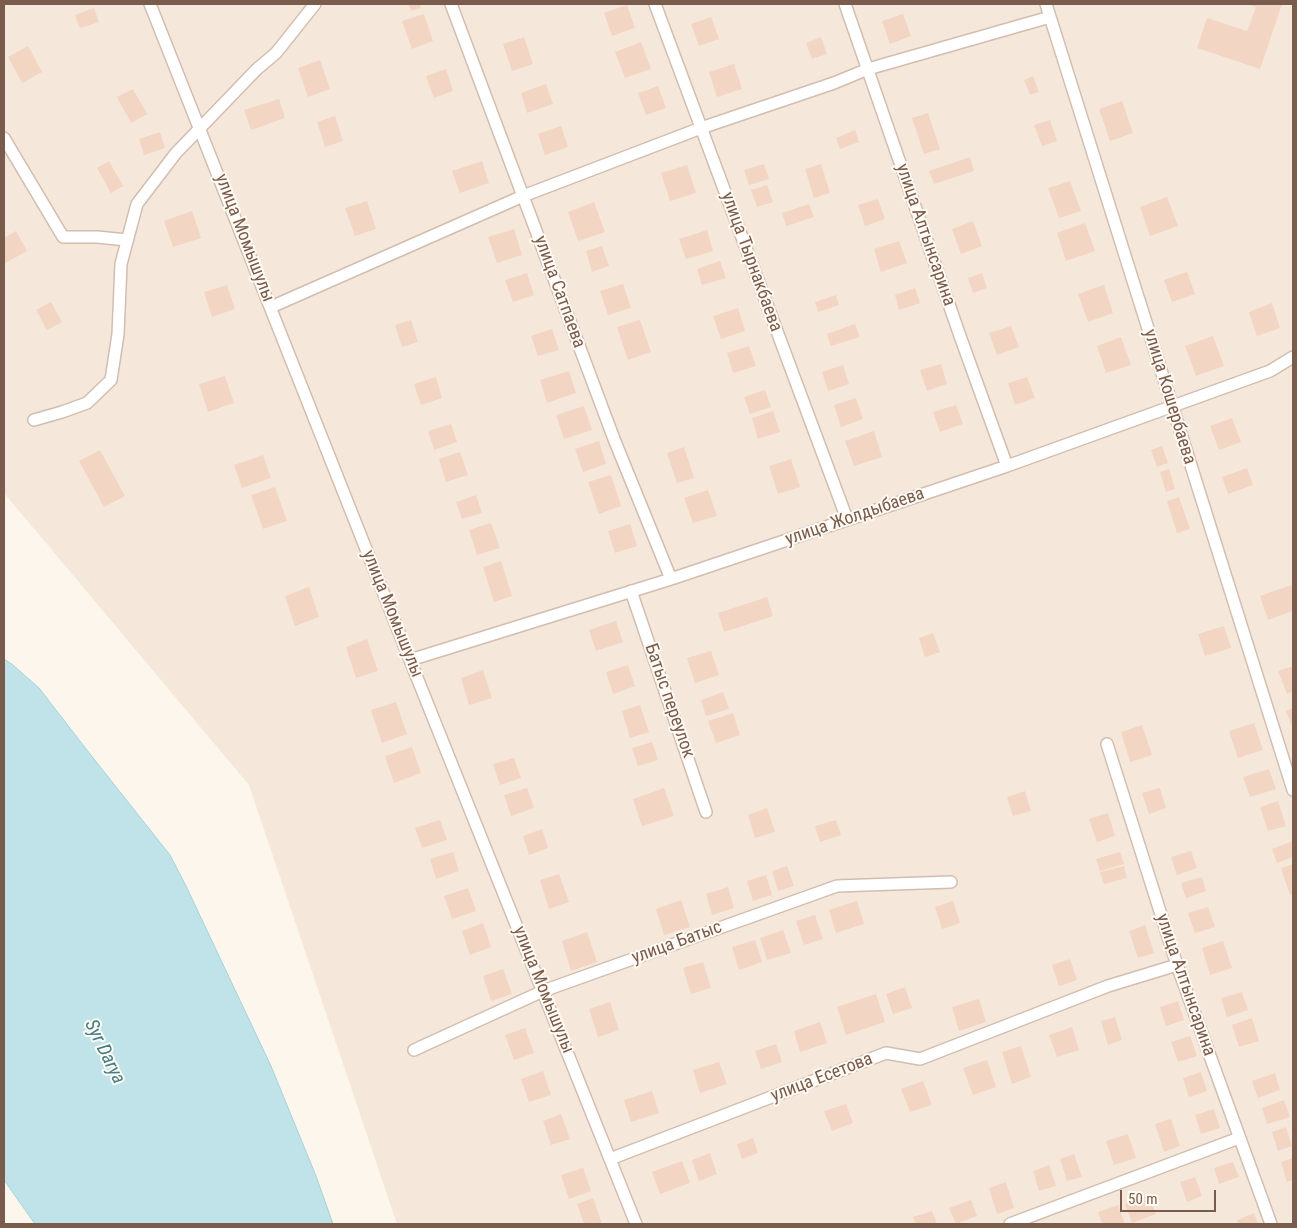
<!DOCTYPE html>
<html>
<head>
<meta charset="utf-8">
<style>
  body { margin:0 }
  #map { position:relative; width:1297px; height:1228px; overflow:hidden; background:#fdf6ec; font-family:"Roboto Condensed",sans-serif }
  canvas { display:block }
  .frame { position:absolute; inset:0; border:5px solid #7a5c4d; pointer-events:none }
  .scale { position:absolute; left:1120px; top:1190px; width:96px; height:22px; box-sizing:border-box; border:2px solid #7a5c4d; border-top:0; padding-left:6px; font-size:15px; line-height:18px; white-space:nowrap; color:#7a5c4d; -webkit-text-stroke:4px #fffaf3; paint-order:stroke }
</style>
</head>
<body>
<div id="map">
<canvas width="1297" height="1228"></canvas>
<div class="frame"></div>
<div class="scale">50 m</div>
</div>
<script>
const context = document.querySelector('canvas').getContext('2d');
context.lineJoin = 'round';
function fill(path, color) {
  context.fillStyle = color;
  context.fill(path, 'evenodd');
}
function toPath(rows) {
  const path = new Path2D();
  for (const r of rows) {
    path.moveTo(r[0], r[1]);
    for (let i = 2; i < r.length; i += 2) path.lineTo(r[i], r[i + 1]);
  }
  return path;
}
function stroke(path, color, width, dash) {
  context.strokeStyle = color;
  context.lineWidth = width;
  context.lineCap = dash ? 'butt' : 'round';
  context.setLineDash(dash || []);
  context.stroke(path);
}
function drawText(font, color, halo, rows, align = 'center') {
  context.font = font + ' "Roboto Condensed",sans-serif';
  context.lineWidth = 4;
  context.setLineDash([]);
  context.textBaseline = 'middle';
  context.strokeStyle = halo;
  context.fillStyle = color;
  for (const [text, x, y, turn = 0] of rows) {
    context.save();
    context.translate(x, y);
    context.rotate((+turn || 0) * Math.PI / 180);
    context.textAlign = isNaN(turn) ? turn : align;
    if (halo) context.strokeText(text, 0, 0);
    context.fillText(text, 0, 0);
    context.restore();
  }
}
fill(toPath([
  [4,4,1293,4,1293,1224,397,1224,249,785,4,493]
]), '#f5e8da');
const water = toPath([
  [4,659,13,665,39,688,90,754,170,855,186,886,271,1066,316,1176,333,1224,35,1224,4,1180,4,659]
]);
fill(water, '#bfe3e8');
stroke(water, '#a5d3da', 1);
fill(toPath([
  [408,4,420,4,421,8,411,11],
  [1247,4,1282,4,1260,69,1197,48,1207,18,1247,31,1256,7],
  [627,5,635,28,612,36,604,13],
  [94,8,99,22,80,28,75,15],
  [424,14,433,41,412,49,402,21],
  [903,14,911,36,890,44,882,21],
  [711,17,719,39,699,46,691,24],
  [524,37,533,64,512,71,503,44],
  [821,37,827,54,812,59,806,43],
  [641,42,651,69,625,78,615,52],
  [28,46,42,72,22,83,8,57],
  [320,60,330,89,308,97,298,68],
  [734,64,742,89,717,97,709,72],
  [446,69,453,91,434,98,426,76],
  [1033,76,1039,92,1030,95,1024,80],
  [546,84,553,104,527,113,521,93],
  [658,86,666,108,646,115,638,93],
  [133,89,147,114,131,123,117,97],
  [279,99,285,118,251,130,244,110],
  [1122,101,1133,133,1110,141,1099,109],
  [928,113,940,149,924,154,912,118],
  [335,116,343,141,325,147,317,122],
  [1050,120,1057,141,1042,146,1034,125],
  [561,126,568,147,545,155,538,134],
  [855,130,859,142,840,149,836,138],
  [160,132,165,148,144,155,139,139],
  [970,157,974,171,934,184,929,171],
  [109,161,123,186,111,193,97,168],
  [482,161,489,183,460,193,452,171],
  [764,164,769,179,749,185,744,170],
  [821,164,830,193,814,198,805,169],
  [687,165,696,193,670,201,661,173],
  [1070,181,1081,211,1059,218,1048,188],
  [767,185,773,202,757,207,751,190],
  [1167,197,1178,226,1150,236,1140,207],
  [878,199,885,219,865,226,858,205],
  [367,201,376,229,355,236,345,208],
  [594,202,605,232,578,241,568,212],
  [809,204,814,217,786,226,782,213],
  [192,211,201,238,173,247,164,221],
  [973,221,982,246,961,254,952,229],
  [1085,223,1095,251,1066,261,1057,233],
  [514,229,522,255,497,263,488,237],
  [707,230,713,251,686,259,679,239],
  [16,231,27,251,5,263,4,238],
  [899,241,907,263,881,272,874,249],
  [602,246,609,266,592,272,586,251],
  [720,261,726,278,702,285,697,269],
  [1187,272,1195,294,1172,302,1164,280],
  [527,273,534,295,513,302,505,280],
  [982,273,987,288,973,293,968,278],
  [623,284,631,308,608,315,600,291],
  [227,285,235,309,212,317,204,292],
  [1104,285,1113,313,1088,322,1078,294],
  [915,288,920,303,899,310,895,295],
  [836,295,839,305,818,312,815,302],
  [51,302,62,322,47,330,36,310],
  [1272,303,1280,328,1257,336,1249,312],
  [738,308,745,331,721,339,713,316],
  [411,320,418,342,402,347,395,325],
  [640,320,651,352,628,360,617,327],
  [855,324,860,337,831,346,827,334],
  [1011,326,1019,347,997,355,989,333],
  [552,329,559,350,538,356,531,336],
  [1213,336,1224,366,1196,376,1185,346],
  [1121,337,1131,365,1106,373,1097,346],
  [749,346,756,366,733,373,727,353],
  [941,364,947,384,927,391,920,370],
  [843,365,849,384,828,391,822,372],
  [569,371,576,393,547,403,540,380],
  [225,376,234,403,208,412,199,384],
  [436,377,442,398,421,405,414,384],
  [1027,377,1035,398,1015,405,1008,383],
  [765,390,771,407,750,414,744,397],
  [856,398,863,419,841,427,834,405],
  [956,405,963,424,940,432,933,412],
  [584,406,592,430,564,439,556,415],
  [773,411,780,432,758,439,752,418],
  [1232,418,1241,442,1219,450,1210,426],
  [451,424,457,442,434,450,428,431],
  [874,431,882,457,854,466,845,441],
  [599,441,606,464,583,472,575,449],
  [1162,446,1168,463,1157,467,1151,450],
  [684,447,694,478,677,483,667,453],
  [100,450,125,496,104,507,79,461],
  [460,452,468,475,446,482,439,459],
  [263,455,271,478,242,488,234,465],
  [791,459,800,487,778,494,769,466],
  [1247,468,1253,485,1228,494,1222,477],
  [1169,469,1175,489,1166,492,1160,472],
  [611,475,621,506,599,514,588,482],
  [275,487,287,521,263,529,251,495],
  [708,490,717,516,693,523,684,498],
  [476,495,482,513,462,519,456,502],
  [1179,497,1190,529,1177,533,1167,501],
  [491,523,500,548,477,555,469,530],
  [630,524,637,546,615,553,608,531],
  [501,561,512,596,494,602,483,567],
  [1291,585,1293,590,1293,611,1268,620,1260,596],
  [309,587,319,617,295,626,285,596],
  [767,597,773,616,724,632,718,613],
  [616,621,623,642,596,651,589,630],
  [1224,626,1231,648,1205,656,1198,634],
  [933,633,940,652,925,657,919,638],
  [367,639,378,671,356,678,346,647],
  [711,651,719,675,695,683,687,658],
  [628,665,635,686,613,694,606,672],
  [1293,666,1293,691,1287,694,1278,671],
  [483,670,492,698,469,705,461,678],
  [723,692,729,709,706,716,701,700],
  [396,702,407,734,382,743,371,710],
  [640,705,649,732,630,738,622,711],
  [1293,708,1293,729,1286,711],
  [733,713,740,735,716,743,708,721],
  [1254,723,1263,750,1238,758,1229,731],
  [1142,725,1152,755,1130,762,1121,732],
  [652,742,658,760,638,766,632,748],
  [412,747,421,773,394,783,385,756],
  [514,758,521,778,500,785,493,764],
  [1269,769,1276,789,1250,797,1243,777],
  [527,788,534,808,511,816,504,795],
  [664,788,674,816,642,826,633,799],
  [1160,788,1166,808,1149,814,1142,793],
  [1025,791,1031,811,1013,816,1007,797],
  [1278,801,1286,826,1268,831,1260,807],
  [767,808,775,832,755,838,748,815],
  [1108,813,1115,836,1097,842,1089,819],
  [440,820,447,840,422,848,415,828],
  [836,820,841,835,820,842,815,826],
  [542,829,548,848,529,855,523,836],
  [1293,841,1293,857,1277,863,1272,849],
  [1191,851,1197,868,1177,875,1171,857],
  [453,852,459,871,436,879,430,859],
  [1120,852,1124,864,1100,871,1096,859],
  [1293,864,1293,894,1290,895,1281,868],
  [787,866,794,886,778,891,772,871],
  [1124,866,1127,878,1104,884,1100,872],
  [559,874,569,902,549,909,540,880],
  [766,875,772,895,753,901,747,881],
  [1202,877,1206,891,1186,898,1181,883],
  [728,887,734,908,712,915,706,894],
  [468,888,476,911,452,919,444,896],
  [681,900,690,927,664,935,656,909],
  [857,901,864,924,836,933,829,910],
  [953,901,960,923,942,929,935,907],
  [1208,907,1215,927,1195,933,1188,913],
  [815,915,823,939,804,945,796,921],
  [483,923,491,947,470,955,462,931],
  [1145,925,1154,953,1138,958,1129,931],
  [783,930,791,953,767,960,760,938],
  [587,932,597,962,571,971,562,941],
  [755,940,762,962,739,970,732,947],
  [1223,941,1232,968,1210,975,1202,948],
  [1070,959,1077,980,1059,986,1052,965],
  [703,962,711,988,691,994,683,968],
  [503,969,512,994,491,1001,483,976],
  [905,987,912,1008,893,1014,886,994],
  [1242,992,1248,1010,1227,1017,1221,998],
  [876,994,885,1022,846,1035,837,1007],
  [979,999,986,1022,959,1031,952,1007],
  [1178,1001,1184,1020,1166,1026,1160,1007],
  [610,1002,619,1030,598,1037,589,1009],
  [1115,1017,1122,1040,1108,1045,1101,1021],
  [1252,1018,1259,1041,1239,1047,1232,1025],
  [820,1022,827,1043,800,1052,794,1031],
  [1072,1027,1079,1050,1057,1057,1049,1035],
  [525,1028,534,1053,514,1060,505,1035],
  [1190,1036,1197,1056,1178,1062,1171,1042],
  [776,1044,782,1062,761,1069,755,1051],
  [1021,1046,1031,1077,1012,1084,1002,1052],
  [987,1060,996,1087,973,1095,963,1068],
  [719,1062,727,1084,700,1093,693,1070],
  [543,1071,551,1095,529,1102,521,1079],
  [1201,1072,1207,1091,1189,1097,1183,1078],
  [1275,1073,1280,1090,1258,1098,1252,1081],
  [923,1081,932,1105,910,1112,901,1089],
  [652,1091,659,1113,631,1122,624,1100],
  [1284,1100,1290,1117,1267,1124,1262,1108],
  [846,1104,853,1123,832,1131,824,1111],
  [1214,1109,1220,1128,1201,1134,1195,1115],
  [561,1114,570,1139,551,1145,543,1121],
  [1171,1119,1180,1146,1164,1152,1155,1124],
  [1286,1127,1292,1146,1278,1151,1272,1132],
  [1128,1134,1136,1158,1114,1165,1106,1141],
  [753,1138,758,1153,742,1159,737,1144],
  [710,1153,717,1174,699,1181,692,1160],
  [1074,1154,1082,1177,1067,1181,1060,1159],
  [1293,1158,1293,1180,1287,1182,1281,1162],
  [682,1161,690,1183,660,1194,652,1172],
  [1233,1162,1239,1177,1219,1184,1214,1168],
  [1049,1165,1056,1186,1039,1191,1033,1171],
  [583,1168,591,1191,569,1199,561,1175],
  [1195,1177,1202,1196,1187,1202,1180,1182],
  [1006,1182,1014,1208,997,1214,989,1188],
  [1149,1195,1156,1214,1132,1223,1125,1204],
  [593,1198,602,1224,584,1224,577,1204],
  [971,1200,977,1216,956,1224,949,1208],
  [1118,1205,1125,1224,1102,1224,1098,1212],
  [932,1211,937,1224,916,1224,913,1217],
  [1254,1213,1258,1224,1238,1224,1237,1220]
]), '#f3d5c3');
const street = toPath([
  [150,4,410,660,636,1224],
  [451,4,614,439,671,579],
  [655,4,847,519],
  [845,4,960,336,1007,466],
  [1046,4,1293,790],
  [4,138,63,237,97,237,127,240],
  [271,307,523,196,701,128,834,83,868,69,1050,17],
  [34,420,62,412,87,403,111,380,118,334,121,264,137,204,176,153,257,69,276,53,315,4],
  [631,591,706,812],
  [410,660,671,579,1007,466,1270,371,1293,357],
  [1107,744,1177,965,1271,1224],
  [414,1050,543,991,837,886,951,882],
  [610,1159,886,1053,920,1059,1108,986,1177,965],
  [1010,1224,1239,1138]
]);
stroke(street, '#d1beb0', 14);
stroke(street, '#fff', 11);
drawText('18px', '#7a5c4d', '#fffaf3', [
  ["улица Алтынсарина",925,235,71],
  ["улица Момышулы",244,238,69],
  ["улица Тырнакбаева",751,262,70],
  ["улица Сатпаева",559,292,70],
  ["улица Кошербаева",1169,397,73],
  ["улица Жолдыбаева",855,517,-19],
  ["улица Момышулы",392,614,68],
  ["Батыс переулок",669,701,71],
  ["улица Батыс",677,943,-20],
  ["улица Алтынсарина",1185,985,71],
  ["улица Момышулы",543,990,68],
  ["улица Есетова",822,1078,-21]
]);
drawText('italic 19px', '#437c86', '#fffaf3', [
  ["Syr Darya",104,1052,64]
]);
</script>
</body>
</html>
